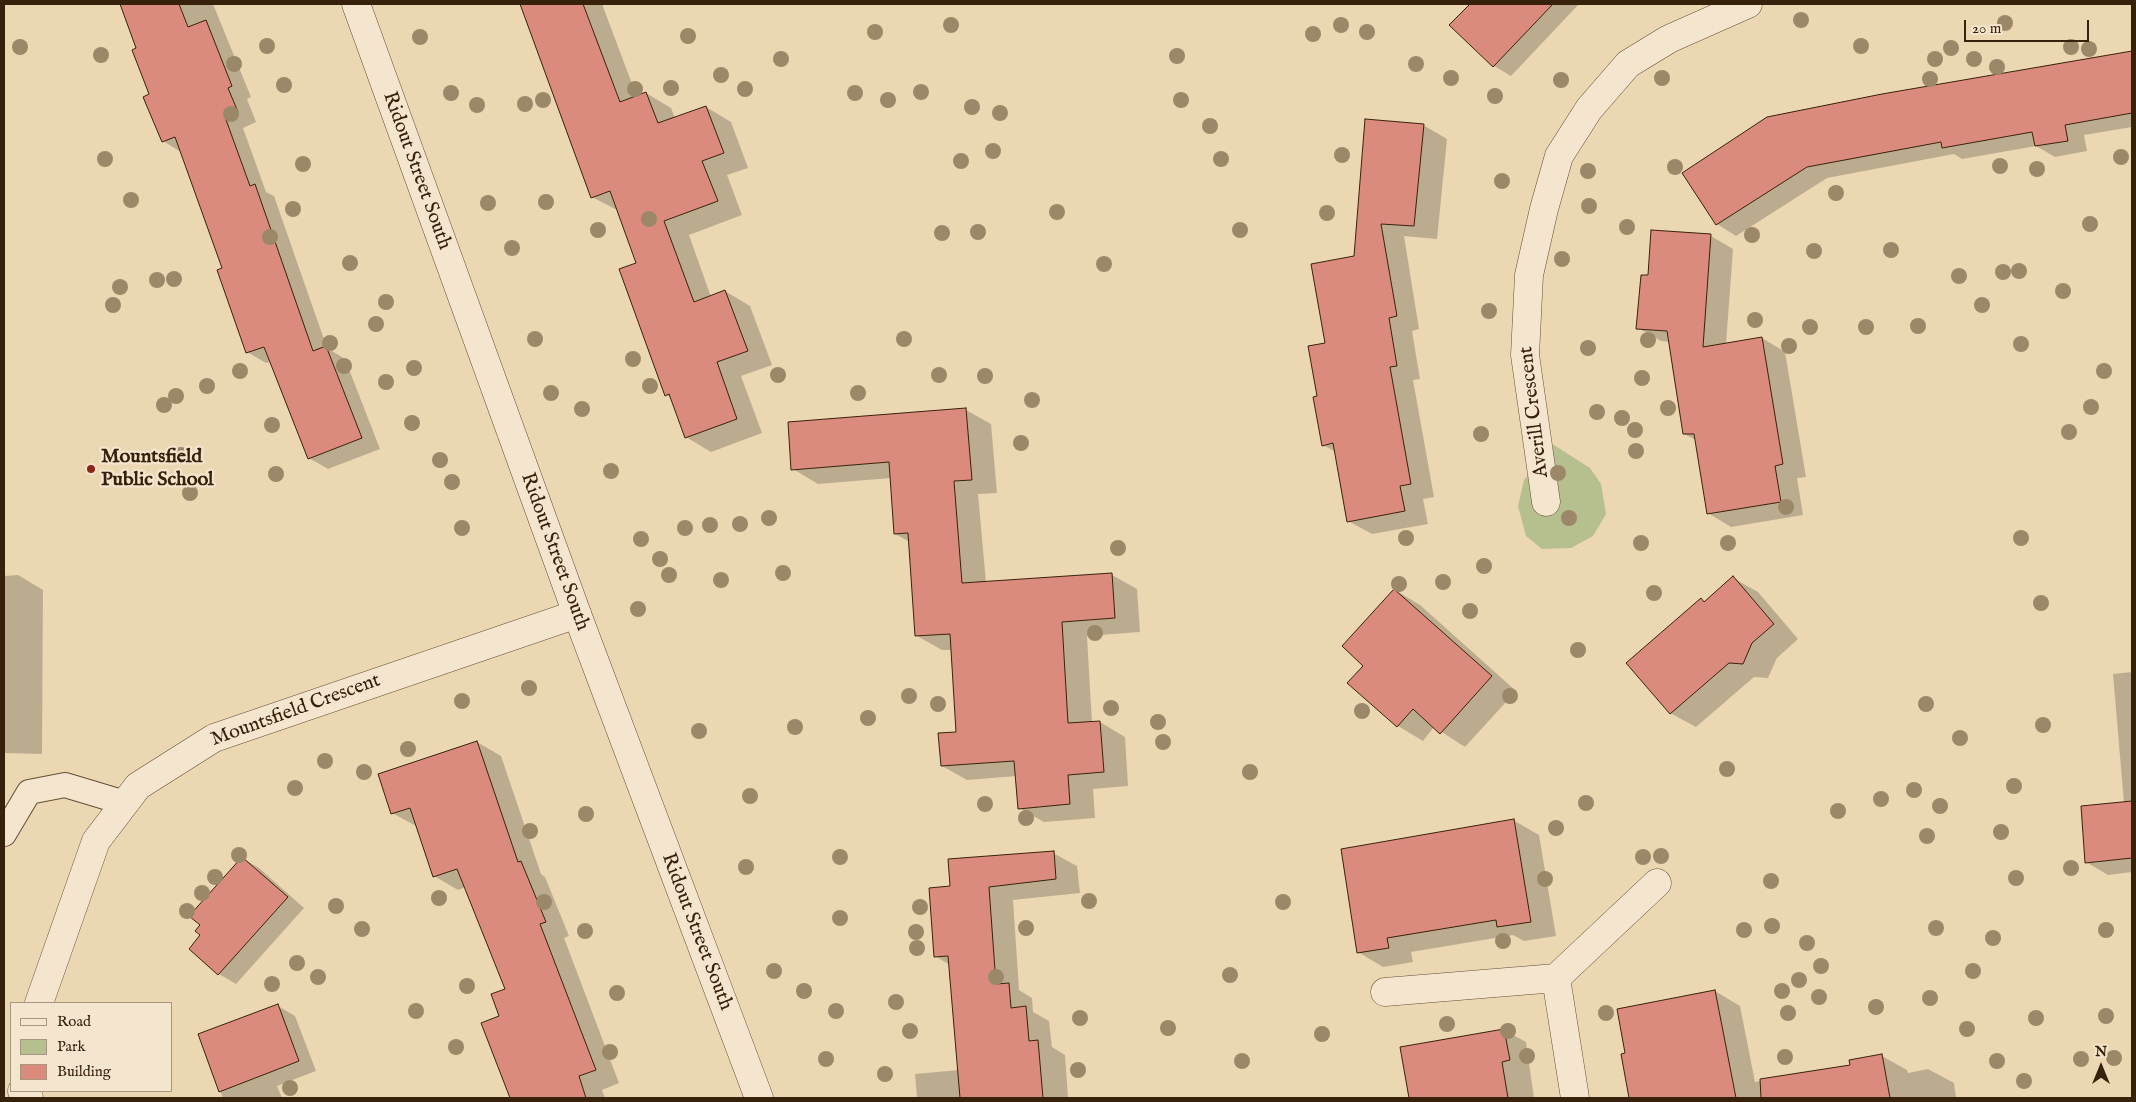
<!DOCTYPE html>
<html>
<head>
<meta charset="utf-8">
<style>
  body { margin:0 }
  #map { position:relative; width:2136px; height:1102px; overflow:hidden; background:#ecd7b3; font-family:"IM FELL English",serif }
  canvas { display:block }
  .frame { position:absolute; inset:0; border:5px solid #38210a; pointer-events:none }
  .legend { position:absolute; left:10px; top:1002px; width:162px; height:90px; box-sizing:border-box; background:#f3e5ce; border:1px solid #a89780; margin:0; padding:6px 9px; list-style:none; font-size:15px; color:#38210a }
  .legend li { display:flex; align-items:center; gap:10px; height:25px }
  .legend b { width:25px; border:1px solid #a89780 }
  .north { position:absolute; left:2076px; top:1042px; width:50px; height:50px; -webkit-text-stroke:4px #f3e5ce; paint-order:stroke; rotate:0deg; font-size:14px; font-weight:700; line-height:20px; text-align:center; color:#38210a }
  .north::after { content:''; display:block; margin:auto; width:18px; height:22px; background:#38210a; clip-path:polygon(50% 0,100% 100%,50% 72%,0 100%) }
  .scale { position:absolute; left:1964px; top:20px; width:125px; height:22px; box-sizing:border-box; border:2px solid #38210a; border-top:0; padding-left:6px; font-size:15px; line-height:18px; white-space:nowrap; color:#38210a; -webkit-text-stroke:4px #f3e5ce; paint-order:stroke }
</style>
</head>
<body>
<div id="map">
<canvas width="2136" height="1102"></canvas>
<div class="frame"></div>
<ul class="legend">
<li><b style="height:6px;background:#f3e5ce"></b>Road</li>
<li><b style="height:14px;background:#b6bf8e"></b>Park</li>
<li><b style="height:14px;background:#db8b7e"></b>Building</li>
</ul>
<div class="north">N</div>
<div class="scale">20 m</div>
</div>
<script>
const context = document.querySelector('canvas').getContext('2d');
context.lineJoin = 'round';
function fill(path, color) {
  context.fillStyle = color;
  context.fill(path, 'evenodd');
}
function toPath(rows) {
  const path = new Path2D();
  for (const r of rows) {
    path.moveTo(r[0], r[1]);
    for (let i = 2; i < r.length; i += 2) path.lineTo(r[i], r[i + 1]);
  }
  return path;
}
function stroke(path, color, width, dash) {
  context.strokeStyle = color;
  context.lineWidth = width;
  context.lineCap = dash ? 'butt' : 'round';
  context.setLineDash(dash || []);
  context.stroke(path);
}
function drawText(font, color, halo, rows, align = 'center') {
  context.font = font + ' "IM FELL English",serif';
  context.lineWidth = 4.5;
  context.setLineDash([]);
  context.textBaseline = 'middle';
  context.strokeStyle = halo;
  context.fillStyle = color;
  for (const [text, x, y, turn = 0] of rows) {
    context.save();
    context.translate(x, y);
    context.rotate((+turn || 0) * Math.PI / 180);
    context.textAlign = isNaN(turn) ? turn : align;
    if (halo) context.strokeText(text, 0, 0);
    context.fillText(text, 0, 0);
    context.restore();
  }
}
fill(toPath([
  [1554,445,1590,468,1601,484,1606,514,1593,536,1571,548,1542,549,1526,536,1518,506,1524,480]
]), '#b6bf8e');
fill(toPath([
  [122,4,213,4,251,97,247,99,256,122,243,128,266,192,274,196,327,348,345,359,380,449,328,469,309,458,271,362,266,363,247,352,224,269,181,152,163,141,138,49],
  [521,4,602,4,637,97,646,93,671,108,675,118,706,107,731,122,748,168,727,175,742,215,689,235,711,297,725,291,750,306,772,365,741,376,762,433,711,452,686,437,672,398,666,395,638,264,619,211,592,197],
  [1471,4,1579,4,1511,76,1494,66,1451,25],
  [2132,52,2132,127,2084,135,2087,151,2055,157,2036,146,1962,159,1954,154,1827,178,1736,236,1717,224,1684,173,1882,96],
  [1423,125,1447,139,1437,239,1404,236,1419,329,1412,331,1420,379,1413,380,1434,497,1423,499,1428,524,1372,534,1348,521,1336,452,1323,445,1319,397,1326,344,1355,257],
  [1711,236,1733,249,1726,344,1762,338,1785,352,1806,477,1797,478,1803,515,1731,527,1708,513,1696,440,1684,434,1670,342,1661,341,1638,328,1649,277],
  [966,410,991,424,997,493,978,494,986,583,1112,575,1137,589,1140,632,1087,636,1092,723,1100,722,1125,737,1128,786,1093,789,1095,818,1044,822,1019,808,1017,776,967,780,942,766,958,733,952,650,942,650,917,636,910,542,895,534,891,478,818,484,793,469,789,423],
  [18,575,43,590,42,754,4,753,4,576],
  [1733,578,1758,592,1798,639,1777,658,1768,678,1754,677,1696,727,1670,713,1701,600,1705,602],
  [1395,590,1420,605,1516,691,1465,747,1434,727,1423,741,1398,726,1365,666],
  [2132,672,2132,872,2108,875,2086,862,2124,803,2113,674],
  [477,742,501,756,541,874,545,877,569,936,564,938,619,1083,602,1090,605,1098,513,1098,506,1078,501,1017,507,989,466,887,458,890,434,876,418,827,392,813],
  [1513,820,1539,835,1556,936,1524,941,1513,935,1411,952,1413,962,1383,967,1358,952],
  [1053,853,1077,866,1080,893,1013,900,1019,990,1032,998,1033,1012,1049,1021,1052,1047,1065,1055,1068,1098,917,1098,915,1074,959,1070,950,965,935,956,951,888],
  [242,858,259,868,304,908,236,984,219,974,202,935],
  [1715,991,1740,1006,1755,1082,1851,1066,1882,1056,1907,1070,1908,1073,1928,1069,1954,1083,1956,1098,1630,1098,1622,1055,1627,1054],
  [278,1006,295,1016,316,1071,277,1086,282,1098,223,1098,200,1034],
  [1504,1030,1526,1042,1534,1098,1410,1098,1401,1048]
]), '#0003');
const building = toPath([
  [120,4,179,4,188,27,206,20,232,86,228,88,238,112,225,117,250,186,255,184,313,351,326,346,362,438,308,459,264,347,246,353,217,270,222,268,175,137,162,142,143,97,149,94,132,50,136,48,120,4],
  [520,4,583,4,620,102,646,92,658,123,706,106,724,153,702,161,718,201,664,221,694,302,725,290,748,351,717,362,737,419,685,438,669,394,665,396,619,269,636,263,610,191,591,198,520,4],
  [1470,4,1553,4,1493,67,1449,25,1470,4],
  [2132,51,2132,113,2065,125,2068,141,2035,146,2032,132,1942,148,1941,142,1807,167,1716,225,1682,173,1767,117,1882,94,2132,51],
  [1365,119,1424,124,1414,226,1381,224,1397,316,1389,318,1397,366,1390,367,1411,484,1400,486,1405,511,1347,522,1333,443,1322,446,1313,397,1317,396,1308,346,1325,343,1311,264,1354,256,1365,119],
  [1651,230,1711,234,1703,347,1762,337,1783,464,1775,466,1781,502,1707,514,1694,434,1683,434,1667,331,1636,329,1641,275,1648,275,1651,230],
  [966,408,972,480,954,481,962,583,1112,573,1115,618,1062,622,1068,723,1100,721,1104,772,1068,775,1070,804,1018,809,1014,761,941,766,938,733,956,732,950,634,915,636,908,533,894,534,889,462,791,470,788,422,966,408],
  [1733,576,1774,624,1752,643,1743,664,1729,663,1670,714,1626,663,1701,598,1704,602,1733,576],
  [1394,589,1492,676,1440,734,1413,709,1397,727,1347,683,1363,666,1342,646,1394,589],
  [477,741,518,862,521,861,546,922,540,924,596,1070,579,1076,586,1098,510,1098,481,1023,499,1016,491,994,505,989,457,869,433,877,410,808,391,814,378,774,477,741],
  [2132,801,2132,858,2085,863,2081,806,2132,801],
  [1514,819,1531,922,1497,927,1496,920,1387,938,1389,948,1357,953,1341,849,1514,819],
  [1054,851,1056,879,989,887,996,984,1009,983,1011,1008,1026,1006,1029,1041,1038,1040,1043,1098,960,1098,948,956,934,957,929,888,950,886,948,859,1054,851],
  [242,857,288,897,218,975,189,949,200,935,195,931,200,925,189,916,242,857],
  [1715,990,1736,1098,1629,1098,1621,1054,1625,1053,1617,1009,1715,990],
  [278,1004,299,1061,219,1092,198,1034,278,1004],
  [1504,1029,1510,1060,1502,1062,1508,1098,1409,1098,1400,1047,1504,1029],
  [1882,1054,1890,1098,1761,1098,1760,1079,1850,1065,1849,1060,1882,1054]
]);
fill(building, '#db8b7e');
stroke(building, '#38210a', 1);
const service = toPath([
  [4,834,29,792,65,785,125,803]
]);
const minor = toPath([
  [1546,502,1525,355,1529,275,1544,209,1559,156,1589,109,1628,64,1669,39,1748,4],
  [1556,978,1575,1098],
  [1385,992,1556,978,1657,883],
  [39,1003,96,841,138,786,214,738,577,614],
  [22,1091,29,1098]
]);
const tertiary = toPath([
  [356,4,577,614,759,1098]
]);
stroke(service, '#654e34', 26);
stroke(minor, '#654e34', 29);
stroke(tertiary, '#654e34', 29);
stroke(service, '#f3e5ce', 24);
stroke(minor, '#f3e5ce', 28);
stroke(tertiary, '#f3e5ce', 28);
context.fillStyle = '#9b8868';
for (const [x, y] of [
  [1801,20],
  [2005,23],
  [951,25],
  [1341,25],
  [875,32],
  [1367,32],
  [1313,34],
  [688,36],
  [420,37],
  [267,46],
  [1861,46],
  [20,47],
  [2071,47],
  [1951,48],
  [2089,49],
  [101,55],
  [1177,56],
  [781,59],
  [1935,59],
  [1974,59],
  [234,64],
  [1416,64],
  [1997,67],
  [721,75],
  [1451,78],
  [1662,78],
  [1930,79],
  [1561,80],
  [284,85],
  [671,88],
  [635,89],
  [745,89],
  [921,92],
  [451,93],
  [855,93],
  [1495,96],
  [543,100],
  [888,100],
  [1181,100],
  [525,104],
  [477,105],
  [972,107],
  [1000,113],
  [231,114],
  [1210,126],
  [993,151],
  [1342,155],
  [2121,157],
  [105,159],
  [1221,159],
  [961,161],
  [303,164],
  [2000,166],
  [1675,167],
  [2037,169],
  [1588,171],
  [1502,181],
  [1836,193],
  [131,200],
  [546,202],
  [488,203],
  [1589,206],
  [293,209],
  [1057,212],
  [1327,213],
  [649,219],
  [2090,224],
  [1627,227],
  [598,230],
  [1240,230],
  [978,232],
  [942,233],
  [1752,235],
  [270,237],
  [512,248],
  [1891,250],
  [1814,251],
  [1562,259],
  [350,263],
  [1104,264],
  [2019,271],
  [2003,272],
  [1959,276],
  [174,279],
  [157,280],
  [120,287],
  [2063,291],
  [386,302],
  [113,305],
  [1982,305],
  [1489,311],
  [1755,320],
  [376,324],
  [1918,326],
  [1810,327],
  [1866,327],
  [535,339],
  [904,339],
  [1648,340],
  [330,343],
  [2021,344],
  [1789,346],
  [1588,348],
  [633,359],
  [344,366],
  [414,368],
  [240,371],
  [2104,371],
  [778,375],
  [939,375],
  [985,376],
  [1642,378],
  [386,382],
  [207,386],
  [650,386],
  [551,393],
  [858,393],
  [176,396],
  [1032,400],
  [164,405],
  [2091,407],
  [1668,408],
  [582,409],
  [1597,412],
  [1622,418],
  [412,423],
  [272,425],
  [1635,430],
  [2069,432],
  [1481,434],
  [1021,443],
  [1636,451],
  [181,455],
  [440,460],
  [611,471],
  [1558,473],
  [276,474],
  [452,482],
  [190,493],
  [1786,507],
  [769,518],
  [1569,518],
  [740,524],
  [710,525],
  [462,528],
  [685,528],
  [1406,538],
  [2021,538],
  [641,539],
  [1641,543],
  [1728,543],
  [1118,548],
  [660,559],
  [1484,566],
  [783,573],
  [669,575],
  [721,580],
  [1443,582],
  [1399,584],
  [1654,593],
  [2041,603],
  [638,609],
  [1470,611],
  [1095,633],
  [1578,650],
  [529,688],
  [909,696],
  [1510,696],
  [462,701],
  [938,704],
  [1926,704],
  [1111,708],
  [1362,711],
  [868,718],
  [1158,722],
  [2043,725],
  [795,727],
  [699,731],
  [1960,738],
  [1163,742],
  [408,749],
  [325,761],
  [1727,769],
  [364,772],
  [1250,772],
  [2014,786],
  [295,788],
  [1914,790],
  [750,796],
  [1881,799],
  [1586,803],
  [985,804],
  [1940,806],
  [1838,811],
  [586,814],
  [1026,818],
  [1556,828],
  [530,831],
  [2001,832],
  [1927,836],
  [239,855],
  [1661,856],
  [840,857],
  [1643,857],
  [746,867],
  [2071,868],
  [215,877],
  [2016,878],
  [1545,879],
  [1771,881],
  [202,893],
  [439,898],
  [1089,901],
  [544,902],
  [1283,902],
  [336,906],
  [920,907],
  [187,911],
  [840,918],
  [1772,926],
  [1026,928],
  [1936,928],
  [362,929],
  [1744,930],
  [2106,930],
  [585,931],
  [916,932],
  [1993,938],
  [1503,941],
  [1807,943],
  [917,948],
  [297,963],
  [1821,966],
  [774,971],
  [1973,971],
  [1230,975],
  [318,977],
  [996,977],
  [1799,980],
  [272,984],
  [467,986],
  [804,991],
  [1782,991],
  [617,993],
  [1819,997],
  [1930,998],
  [896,1002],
  [1876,1007],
  [416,1011],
  [836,1011],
  [1606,1013],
  [1788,1013],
  [2106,1016],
  [1080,1018],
  [2036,1018],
  [1447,1024],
  [1168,1028],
  [1967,1029],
  [910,1031],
  [1508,1031],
  [1322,1034],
  [456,1047],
  [610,1052],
  [1527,1056],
  [1785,1057],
  [2114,1058],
  [826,1059],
  [2081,1059],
  [1242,1061],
  [1997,1061],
  [1078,1070],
  [885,1074],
  [2024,1081],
  [290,1088]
]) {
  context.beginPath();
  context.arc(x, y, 8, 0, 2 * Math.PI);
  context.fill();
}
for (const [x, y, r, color] of [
  [91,469,5,"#8f2418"]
]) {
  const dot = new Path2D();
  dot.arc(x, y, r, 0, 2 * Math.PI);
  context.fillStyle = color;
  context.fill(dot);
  stroke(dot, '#f3e5ce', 2);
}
drawText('20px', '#38210a', '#f3e5ce', [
  ["Ridout Street South",416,171,70],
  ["Averill Crescent",1535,412,-97],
  ["Ridout Street South",554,552,70],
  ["Mountsfield Crescent",296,711,-20],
  ["Ridout Street South",696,932,69]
]);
drawText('bold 20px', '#38210a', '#f3e5ce', [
  ["Mountsfield",101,458],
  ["Public School",101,481]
], 'left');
</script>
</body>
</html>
